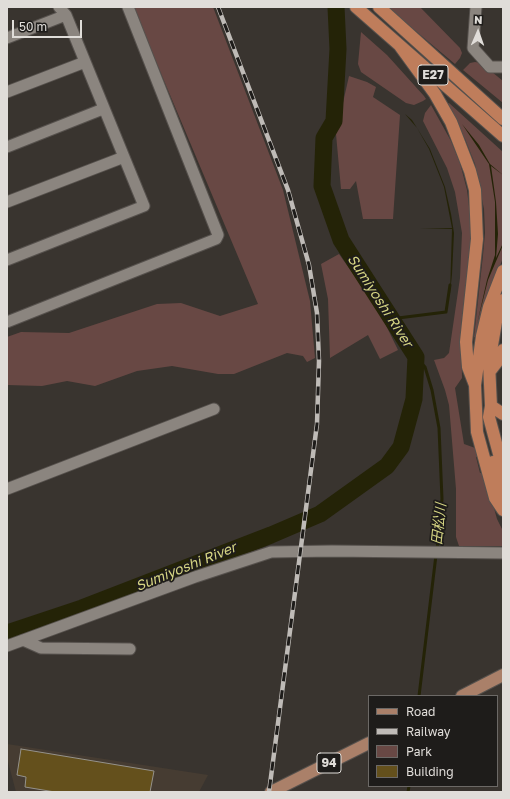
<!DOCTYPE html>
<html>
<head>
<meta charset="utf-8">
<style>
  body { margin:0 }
  #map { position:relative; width:510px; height:799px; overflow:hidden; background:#39342f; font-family:"Golos Text",sans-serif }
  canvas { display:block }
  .frame { position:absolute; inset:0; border:8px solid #e0ddd9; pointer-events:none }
  .legend { position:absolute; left:368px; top:695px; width:130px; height:92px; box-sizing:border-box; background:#1e1c1a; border:1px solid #6c6966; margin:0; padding:5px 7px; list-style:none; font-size:12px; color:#e0ddd9 }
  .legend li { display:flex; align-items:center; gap:8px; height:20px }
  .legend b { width:20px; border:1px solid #6c6966 }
  .north { position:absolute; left:458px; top:12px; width:40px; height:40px; -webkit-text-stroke:3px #1e1c1a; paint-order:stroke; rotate:2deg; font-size:11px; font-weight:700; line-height:16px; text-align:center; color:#e0ddd9 }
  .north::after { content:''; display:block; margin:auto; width:14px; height:18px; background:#e0ddd9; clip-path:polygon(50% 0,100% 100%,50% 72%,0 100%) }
  .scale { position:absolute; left:12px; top:20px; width:70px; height:18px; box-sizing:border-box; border:2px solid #e0ddd9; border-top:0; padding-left:5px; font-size:12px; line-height:14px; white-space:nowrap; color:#e0ddd9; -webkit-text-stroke:3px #1e1c1a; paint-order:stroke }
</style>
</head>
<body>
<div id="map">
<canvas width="510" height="799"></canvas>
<div class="frame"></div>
<ul class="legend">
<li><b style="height:5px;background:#aa8069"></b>Road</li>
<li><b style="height:5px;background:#bfbbb7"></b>Railway</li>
<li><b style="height:11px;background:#684844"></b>Park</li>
<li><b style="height:11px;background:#64501c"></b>Building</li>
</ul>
<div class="north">N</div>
<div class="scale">50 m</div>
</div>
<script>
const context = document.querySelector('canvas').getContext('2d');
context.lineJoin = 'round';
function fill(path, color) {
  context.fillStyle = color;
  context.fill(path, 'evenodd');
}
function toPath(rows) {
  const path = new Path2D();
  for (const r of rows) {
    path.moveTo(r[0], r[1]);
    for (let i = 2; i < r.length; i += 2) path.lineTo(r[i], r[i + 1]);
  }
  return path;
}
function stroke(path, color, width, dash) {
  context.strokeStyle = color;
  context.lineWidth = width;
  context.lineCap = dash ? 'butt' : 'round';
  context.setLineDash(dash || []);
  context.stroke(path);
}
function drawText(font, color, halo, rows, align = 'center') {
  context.font = font + ' "Golos Text","Noto Sans JP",sans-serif';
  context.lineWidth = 3.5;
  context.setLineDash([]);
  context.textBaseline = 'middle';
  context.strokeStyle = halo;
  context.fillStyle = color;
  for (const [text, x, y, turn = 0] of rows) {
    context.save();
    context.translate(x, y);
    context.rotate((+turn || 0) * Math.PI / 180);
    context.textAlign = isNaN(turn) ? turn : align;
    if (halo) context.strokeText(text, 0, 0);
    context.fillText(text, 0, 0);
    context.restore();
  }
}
fill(toPath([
  [7,744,208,775,199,792,16,792,7,758]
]), '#463c32');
fill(toPath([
  [133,7,213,7,283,190,310,301,315,358,307,362,303,356,287,353,234,374,218,374,172,366,137,371,95,386,67,381,42,386,7,385,7,337,21,332,69,333,157,304,181,303,220,316,258,304],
  [387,7,420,7,460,48,462,53,460,58,455,64],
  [361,32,387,55,424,96,426,99,423,101,414,105,406,103,361,72,358,64],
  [475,62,481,63,503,81,503,103,463,70,470,63],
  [349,76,367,82,376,87,373,97,400,115,393,219,363,219,356,181,350,189,341,189,336,134],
  [449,103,503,152,503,258,485,304,476,338,474,337,483,255,485,233,484,209,475,164,465,139,445,105],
  [431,105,451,141,460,163,467,190,471,223,470,258,461,325,462,378,455,388,464,444,478,449,480,456,476,457,480,473,484,472,497,519,503,531,503,546,459,546,456,537,456,489,449,405,445,390,434,360,444,358,449,353,460,278,462,233,455,192,447,168,423,121,425,113],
  [339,254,378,309,398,350,380,359,368,335,330,358,328,299,321,264]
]), '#684844');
fill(toPath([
  [405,114,412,120,417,128,430,149,445,187,451,214,454,233,452,274,450,294,452,229,420,229,452,228,444,187,429,149,417,128],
  [462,124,479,145,490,164,503,175,491,166,496,202,498,234,496,258,503,243,503,245,488,280,477,324,487,280,495,255,495,202,489,164]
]), '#242307');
stroke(toPath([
  [390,319,446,312,450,285],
  [416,357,425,367,432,390,439,428,442,499,437,550],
  [419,696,436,555],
  [408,792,409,786]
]), '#242307', 3);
stroke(toPath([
  [7,633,82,608,271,535,320,514,387,466,401,447,414,399,416,357,341,240,322,186,324,138,334,121,338,49,336,7]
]), '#242307', 17);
const building = toPath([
  [21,749,154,771,150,792,55,792,25,787,26,777,17,775,21,749]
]);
fill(building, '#64501c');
stroke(building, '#95928b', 1);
const minor = toPath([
  [476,7,473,48,490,67,503,67],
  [7,38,66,15],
  [7,92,85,62],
  [7,147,103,109],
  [7,202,124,157],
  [7,260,144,206,66,15,59,7],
  [7,322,216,239,218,235,128,7],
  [7,489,214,409],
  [23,640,41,648,130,649],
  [7,646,195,577,271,552,332,551,503,553]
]);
const primary = toPath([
  [462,696,503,675],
  [271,792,369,743]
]);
const motorway = toPath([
  [356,7,503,136],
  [379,7,503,119],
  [400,46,435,94,451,122,470,171,475,190,477,239,466,342,468,367,475,385],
  [503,271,489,307,482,336,475,385,477,432,495,498,503,510],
  [503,300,496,322,489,363,491,406,489,417,503,469],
  [490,371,500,358,503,350],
  [491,406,503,414],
  [493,462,503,494]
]);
stroke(minor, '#56514d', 13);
stroke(primary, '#56514d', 14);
stroke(motorway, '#56514d', 14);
stroke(minor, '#8b857f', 11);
stroke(primary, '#aa8069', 12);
stroke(motorway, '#bf7d5b', 12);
const rail = toPath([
  [218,7,288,190,309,265,317,313,319,361,317,424,269,792]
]);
stroke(rail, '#bfbbb7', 4.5);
stroke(rail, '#1e1c1a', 3, [9]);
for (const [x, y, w] of [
  [433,75,30],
  [329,763,24]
]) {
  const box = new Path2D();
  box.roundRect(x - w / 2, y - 10, w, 20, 3);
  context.fillStyle = '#1e1c1a';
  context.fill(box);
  stroke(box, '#e0ddd9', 1);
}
drawText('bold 12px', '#e0ddd9', null, [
  ["E27",433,75],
  ["94",329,763]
]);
drawText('italic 14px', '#d6d583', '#1e1c1a', [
  ["Sumiyoshi River",380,301,57],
  ["田松川",439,524,-84],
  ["Sumiyoshi River",186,567,-22]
]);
</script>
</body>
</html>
